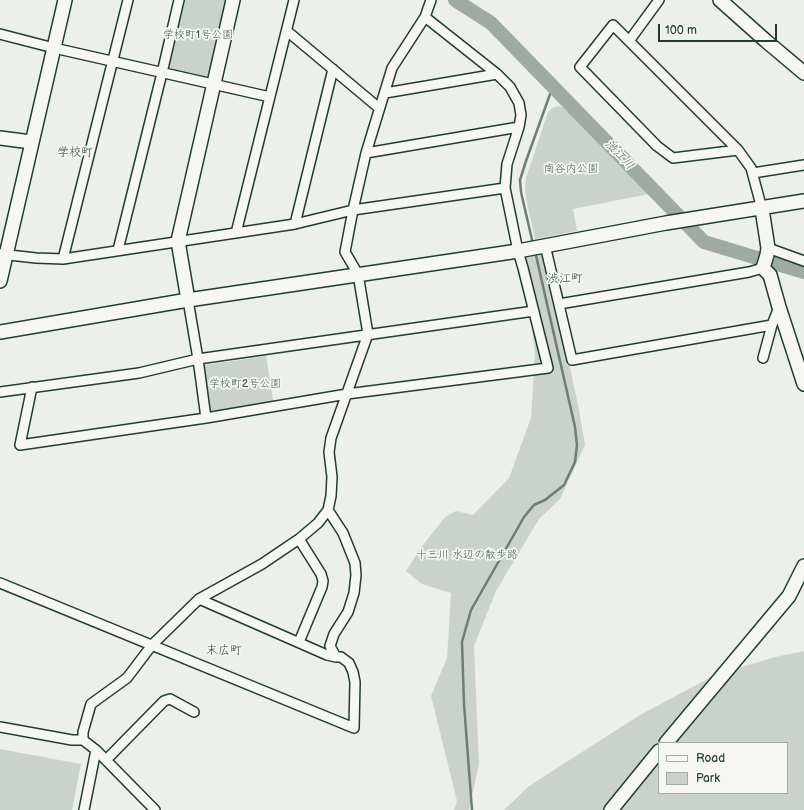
<!DOCTYPE html>
<html>
<head>
<meta charset="utf-8">
<style>
  body { margin:0 }
  #map { position:relative; width:804px; height:810px; overflow:hidden; background:#edefea; font-family:"Balsamiq Sans",sans-serif }
  canvas { display:block }
  .legend { position:absolute; left:658px; top:742px; width:130px; height:52px; box-sizing:border-box; background:#f6f6f2; border:1px solid #a0aca6; margin:0; padding:5px 7px; list-style:none; font-size:12px; color:#1f3d34 }
  .legend li { display:flex; align-items:center; gap:8px; height:20px }
  .legend b { width:20px; border:1px solid #a0aca6 }
  .scale { position:absolute; left:658px; top:24px; width:119px; height:18px; box-sizing:border-box; border:2px solid #1f3d34; border-top:0; padding-left:5px; font-size:12px; line-height:14px; white-space:nowrap; color:#1f3d34; -webkit-text-stroke:3px #f6f6f2; paint-order:stroke }
</style>
</head>
<body>
<div id="map">
<canvas width="804" height="810"></canvas>
<ul class="legend">
<li><b style="height:5px;background:#f6f6f2"></b>Road</li>
<li><b style="height:11px;background:#cbd2cc"></b>Park</li>
</ul>
<div class="scale">100 m</div>
</div>
<script>
const context = document.querySelector('canvas').getContext('2d');
context.lineJoin = 'round';
function fill(path, color) {
  context.fillStyle = color;
  context.fill(path, 'evenodd');
}
function toPath(rows) {
  const path = new Path2D();
  for (const r of rows) {
    path.moveTo(r[0], r[1]);
    for (let i = 2; i < r.length; i += 2) path.lineTo(r[i], r[i + 1]);
  }
  return path;
}
function stroke(path, color, width, dash) {
  context.strokeStyle = color;
  context.lineWidth = width;
  context.lineCap = dash ? 'butt' : 'round';
  context.setLineDash(dash || []);
  context.stroke(path);
}
function drawText(font, color, halo, rows, align = 'center') {
  context.font = font + ' "Balsamiq Sans","Klee One",sans-serif';
  context.lineWidth = 3.5;
  context.setLineDash([]);
  context.textBaseline = 'middle';
  context.strokeStyle = halo;
  context.fillStyle = color;
  for (const [text, x, y, turn = 0] of rows) {
    context.save();
    context.translate(x, y);
    context.rotate((+turn || 0) * Math.PI / 180);
    context.textAlign = isNaN(turn) ? turn : align;
    if (halo) context.strokeText(text, 0, 0);
    context.fillText(text, 0, 0);
    context.restore();
  }
}
fill(toPath([
  [183,0,230,0,212,81,167,70],
  [558,106,568,108,649,194,573,209,577,231,535,239,526,198,525,187,526,178,548,112,552,108],
  [543,254,563,335,579,410,585,445,560,499,539,519,496,591,474,646,479,764,469,810,454,810,457,801,431,696,447,658,451,593,422,584,406,571,420,549,445,517,456,511,473,515,509,478,531,418,535,354,524,256],
  [266,356,274,405,207,415,199,366],
  [804,651,804,810,504,810,529,786,640,715,715,675,775,657],
  [659,743,787,743,787,793,659,793],
  [0,749,81,764,72,810,0,810]
]), '#cbd2cc');
stroke(toPath([
  [533,244,521,192,520,180,526,161,553,86],
  [472,810,464,704,462,642,471,610,524,517,534,505,545,500,564,485,575,462,577,445,575,427,535,251]
]), '#6c7e77', 2.5);
stroke(toPath([
  [455,0,491,23,704,242,804,272]
]), '#9faaa4', 14);
const street = toPath([
  [287,31,379,108],
  [0,34,54,48,270,97],
  [629,41,659,0],
  [385,93,497,74],
  [738,150,673,158,657,146,580,67,613,25,738,150,751,168,762,209],
  [366,153,519,127],
  [753,173,804,165],
  [295,224,333,69],
  [236,233,294,0],
  [545,245,572,360,772,325,779,307],
  [768,248,804,261],
  [118,250,162,73,179,0],
  [0,254,36,258,63,259,295,224,353,210,505,188],
  [63,259,128,0],
  [188,300,198,359,534,311],
  [559,304,749,272,763,268],
  [763,358,772,325],
  [32,387,20,445,206,418,347,394,548,368,523,268,518,251,505,188,507,164,519,127,521,115,519,103,510,87,497,74,425,17],
  [0,392,139,373,198,359,206,418],
  [299,539,321,574,323,581,322,587,299,642],
  [0,583,354,728,355,682,353,672,349,663,341,657,336,657,330,646,334,634,348,612,354,593,356,575,355,563,343,533,328,510],
  [199,599,327,655,336,657],
  [0,727,72,740,83,740,96,750,155,810],
  [83,740,83,732,91,704,127,678,152,645,199,599,262,564,299,539,318,523,328,510,331,496,332,477,329,452,331,438,368,334,358,274,345,252,353,210,366,153,392,68,425,17,431,0],
  [106,760,164,701,170,699,194,712],
  [84,810,96,750]
]);
const secondary = toPath([
  [720,0,766,41,804,73],
  [0,138,31,142],
  [762,209,768,248,767,255,763,268,770,275,779,307,804,384],
  [0,281,65,0],
  [188,300,178,241,233,0],
  [0,332,188,300,518,251,666,223,804,201],
  [666,743,789,596,804,566],
  [611,810,659,751]
]);
stroke(street, '#1f3d34', 12);
stroke(secondary, '#1f3d34', 16);
stroke(street, '#f6f6f2', 9);
stroke(secondary, '#f6f6f2', 13);
drawText('11px', '#415b52', '#f6f6f2', [
  ["学校町1号公園",198,35],
  ["南谷内公園",571,169],
  ["学校町2号公園",245,384],
  ["十三川 水辺の散歩路",467,555]
]);
drawText('12px', '#1f3d34', '#f6f6f2', [
  ["学校町",75,153],
  ["渋江町",565,279],
  ["末広町",224,651]
]);
drawText('italic 12px', '#3f5850', '#f6f6f2', [
  ["渋江川",619,155,46]
]);
</script>
</body>
</html>
